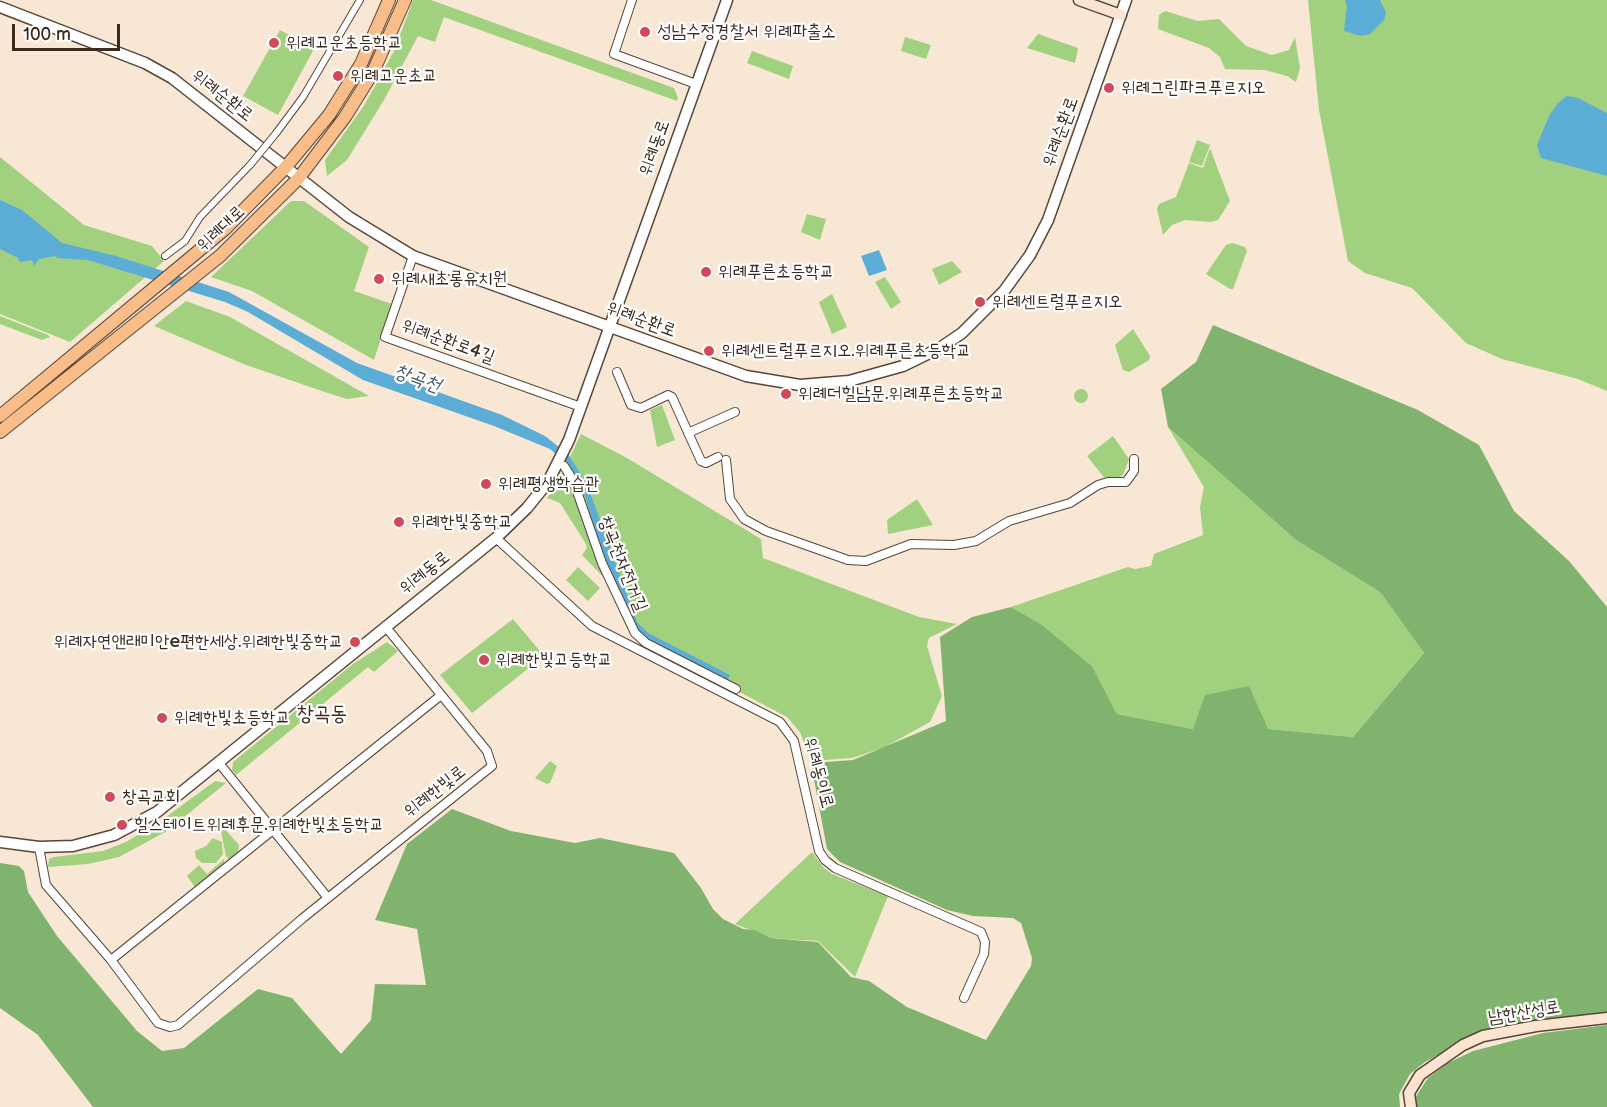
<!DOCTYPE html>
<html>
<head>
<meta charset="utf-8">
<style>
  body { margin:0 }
  #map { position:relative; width:1607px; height:1107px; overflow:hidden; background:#f7e7d4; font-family:"Balsamiq Sans",sans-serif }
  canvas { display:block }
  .scale { position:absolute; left:12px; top:24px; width:108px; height:27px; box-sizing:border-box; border:3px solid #3b2a1e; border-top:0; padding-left:8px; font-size:18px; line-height:21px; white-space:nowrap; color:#3b2a1e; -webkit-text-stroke:4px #fff; paint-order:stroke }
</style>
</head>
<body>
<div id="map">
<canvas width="1607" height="1107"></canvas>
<div class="scale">100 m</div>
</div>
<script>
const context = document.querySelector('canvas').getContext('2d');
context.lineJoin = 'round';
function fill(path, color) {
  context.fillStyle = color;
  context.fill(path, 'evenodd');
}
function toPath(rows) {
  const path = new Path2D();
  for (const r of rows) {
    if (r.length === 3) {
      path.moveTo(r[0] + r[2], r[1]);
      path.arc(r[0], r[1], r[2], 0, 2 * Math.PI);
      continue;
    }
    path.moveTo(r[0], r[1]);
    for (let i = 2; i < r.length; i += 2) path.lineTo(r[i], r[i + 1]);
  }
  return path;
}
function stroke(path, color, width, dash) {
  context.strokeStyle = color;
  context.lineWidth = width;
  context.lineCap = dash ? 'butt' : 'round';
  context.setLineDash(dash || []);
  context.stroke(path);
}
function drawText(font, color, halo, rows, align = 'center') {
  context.font = font + ' "Balsamiq Sans","Poor Story",sans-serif';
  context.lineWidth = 4.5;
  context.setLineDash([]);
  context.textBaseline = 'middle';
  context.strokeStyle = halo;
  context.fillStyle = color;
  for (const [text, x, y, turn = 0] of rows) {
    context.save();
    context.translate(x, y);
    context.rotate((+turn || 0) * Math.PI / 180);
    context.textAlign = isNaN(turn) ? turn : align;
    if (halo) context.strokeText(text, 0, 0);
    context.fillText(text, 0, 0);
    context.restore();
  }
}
fill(toPath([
  [413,0,431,0,674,88,678,98,677,101,444,17,435,42,418,36,384,100,347,160,327,176,325,160,363,107,379,79,395,49],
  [1308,0,1607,0,1607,391,1578,379,1502,359,1466,343,1412,288,1365,273,1348,261,1319,110],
  [1165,11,1198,21,1219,19,1246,46,1272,55,1289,50,1295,37,1300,68,1296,82,1287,76,1265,70,1225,69,1220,57,1209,48,1158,29,1159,15],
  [280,30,314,49,278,115,243,96],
  [1038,34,1078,48,1075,63,1027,48],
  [905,37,931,45,926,59,901,51],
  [752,51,793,66,789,79,747,63],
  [1197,140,1210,145,1202,166,1189,162],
  [1210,148,1230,201,1218,220,1211,222,1185,220,1172,225,1163,235,1157,209,1159,204,1176,197,1189,163,1203,168],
  [0,157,84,225,152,246,164,261,70,342,0,314],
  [291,201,304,201,369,247,354,291,392,304,374,360,252,291,211,277],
  [807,214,826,219,820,240,801,232],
  [1232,243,1245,247,1247,251,1233,289,1230,289,1206,274,1226,245],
  [952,261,962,272,939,285,932,269],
  [885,277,901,302,891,309,875,282],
  [832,294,847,327,832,334,819,302],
  [186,301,230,317,369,396,347,399,325,392,246,365,154,326],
  [0,316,48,335,50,337,42,340,0,324],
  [1133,329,1150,356,1149,360,1129,372,1123,370,1115,345],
  [1081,396,7],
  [662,405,675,440,657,447,650,410],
  [1168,427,1296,540,1380,592,1424,653,1353,737,1268,729,1193,729,1117,714,1092,666,1041,624,1011,607,1128,567,1135,569,1151,566,1154,554,1203,535,1200,507,1204,487],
  [581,434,627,458,761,539,763,558,919,617,957,624,929,638,927,646,942,696,930,722,885,747,852,758,811,761,800,732,787,717,635,637,621,615,611,585,582,555,587,548,586,544,560,503,547,498,556,486],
  [1113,436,1129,459,1123,475,1114,480,1106,480,1087,456],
  [917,499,933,525,888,534,887,520],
  [578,567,600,588,588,601,566,580],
  [513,619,544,656,472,713,440,675],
  [387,642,398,651,374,672,368,667,236,775,232,770,233,762,353,664],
  [550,761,557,766,550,783,547,784,535,778],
  [215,781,226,783,173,826,166,817],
  [159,822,162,822,167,831,119,857,88,864,48,867,49,859,54,857,103,851,126,842],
  [224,828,239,845,238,853,230,860,226,856,221,831],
  [213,838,222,842,223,854,216,863,202,863,196,858,195,851,206,846],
  [812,852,824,868,832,874,888,896,855,977,818,941,772,938,735,924],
  [224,859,224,863,195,887,187,876,199,865,207,874]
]), '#a1d17f');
fill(toPath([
  [1213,325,1418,410,1479,445,1514,511,1569,561,1607,607,1607,1012,1503,1026,1474,1035,1425,1062,1410,1074,1399,1094,1400,1107,93,1107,38,1035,0,1008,0,863,19,866,24,871,28,892,57,936,137,1031,162,1051,184,1048,258,989,292,998,341,1054,371,1020,375,984,426,985,417,929,375,920,407,844,452,809,511,831,575,843,600,838,674,853,701,888,713,909,723,919,743,929,754,930,771,938,818,942,851,977,869,981,907,1007,986,1040,1031,966,1032,958,1021,923,1013,918,973,916,947,910,840,862,827,849,811,763,853,760,946,721,940,637,972,617,1011,607,1041,624,1092,666,1117,714,1193,729,1205,695,1249,686,1268,729,1353,737,1424,653,1380,592,1296,540,1168,427,1161,389,1196,362],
  [1607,1025,1607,1107,1416,1107,1413,1101,1428,1078,1448,1063,1473,1051,1543,1033]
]), '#80b36e');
fill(toPath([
  [1345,0,1380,0,1386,12,1384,20,1370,34,1361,36,1344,31,1347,6],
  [1567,96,1578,98,1607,113,1607,176,1541,158,1537,145,1549,116,1558,103],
  [0,200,22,210,62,243,116,256,229,292,357,363,502,415,545,436,568,454,587,484,637,622,648,633,730,675,727,681,647,638,636,630,605,562,585,496,566,463,550,449,494,426,363,380,248,312,225,302,88,260,57,258,55,256,39,259,34,266,32,260,20,262,18,258,0,249],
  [879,250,887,270,869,276,861,256]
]), '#5badd6');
const pedestrian = toPath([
  [277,132,303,97,360,0],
  [165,256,185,241,200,217,251,164]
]);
const minor = toPath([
  [632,0,614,54,696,84],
  [413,256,385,337,581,407],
  [617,372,631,405,641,408,668,395,672,397,701,461,706,463,718,457],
  [688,433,735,412],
  [726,460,730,499,744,519,766,531,848,560,866,561,911,544,954,545,976,541,1009,521,1070,503,1098,485,1108,482,1126,482,1134,471,1134,459],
  [564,466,573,480,602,563,635,633,646,643,736,689],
  [496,538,592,626,780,722,794,741,819,851,825,860,835,868,981,932,985,942,984,954,964,998],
  [219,763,328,898],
  [39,847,46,885,111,960,158,1023,170,1027,178,1025,303,918,492,766,487,751,385,626],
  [111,960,440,696]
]);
const tertiary = toPath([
  [0,7,145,63,172,78,349,217,413,256,746,376,800,385,849,381,903,366,940,348,962,333,1004,291,1030,255,1048,220,1126,0],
  [0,842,39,847,73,846,114,835,157,812,496,538,527,508,548,482,569,440,727,0]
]);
const secondary = toPath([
  [1079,0,1121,15],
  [1411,1107,1409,1093,1420,1075,1463,1045,1483,1036,1536,1026,1607,1018]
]);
const primary = toPath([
  [0,416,225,229,285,168,329,115,361,64,389,0],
  [0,432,220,256,298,179,345,117,373,72,405,0]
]);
stroke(pedestrian, '#574639', 8);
stroke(minor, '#574639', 10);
stroke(tertiary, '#574639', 13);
stroke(secondary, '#574639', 13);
stroke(primary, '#574639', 14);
stroke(pedestrian, '#fff', 6);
stroke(minor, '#fff', 8);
stroke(tertiary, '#fff', 10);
stroke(secondary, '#fce5d0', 10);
stroke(primary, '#f8bd89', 12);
const pedestrianBridge = toPath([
  [251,164,277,132]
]);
stroke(pedestrianBridge, '#574639', 8, []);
stroke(pedestrianBridge, '#fff', 6);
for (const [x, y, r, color] of [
  [645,32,6,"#d1495b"],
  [274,43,6,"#d1495b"],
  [338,76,6,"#d1495b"],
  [1109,88,6,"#d1495b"],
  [706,272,6,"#d1495b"],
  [379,279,6,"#d1495b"],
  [980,302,6,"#d1495b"],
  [709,351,6,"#d1495b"],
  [786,394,6,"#d1495b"],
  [486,484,6,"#d1495b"],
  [399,522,6,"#d1495b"],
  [355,642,6,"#d1495b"],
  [484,660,6,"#d1495b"],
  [162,718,6,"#d1495b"],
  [110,797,6,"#d1495b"],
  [122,825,6,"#d1495b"]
]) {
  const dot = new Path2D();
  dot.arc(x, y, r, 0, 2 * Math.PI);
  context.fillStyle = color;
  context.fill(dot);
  stroke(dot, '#fff', 2);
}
drawText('18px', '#3b2a1e', '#fff', [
  ["성남수정경찰서 위례파출소",657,32],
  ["위례고운초등학교",286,43],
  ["위례고운초교",350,76],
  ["위례그린파크푸르지오",1121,88],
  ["위례푸른초등학교",718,272],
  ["위례새초롱유치원",391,279],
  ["위례센트럴푸르지오",992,302],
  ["위례센트럴푸르지오.위례푸른초등학교",721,351],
  ["위례더힐남문.위례푸른초등학교",798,394],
  ["위례평생학습관",498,484],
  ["위례한빛중학교",411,522],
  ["위례자연앤래미안e편한세상.위례한빛중학교",343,642,"right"],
  ["위례한빛고등학교",496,660],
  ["위례한빛초등학교",174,718],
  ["창곡교회",122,797],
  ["힐스테이트위례후문.위례한빛초등학교",134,825]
], 'left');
drawText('18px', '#3b2a1e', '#fff', [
  ["위례순환로",222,96,38],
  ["위례순환로",1061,132,-70],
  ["위례동로",655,148,-70],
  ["위례대로",221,229,-43],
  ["위례순환로",641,320,20],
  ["위례순환로4길",448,342,20],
  ["창곡천자전거길",622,564,68],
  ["위례동로",425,573,-38],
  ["위례동이로",818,773,75],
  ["위례한빛로",435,792,-38],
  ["남한산성로",1524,1013,-9]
]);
drawText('italic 20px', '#485e68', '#fff', [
  ["창곡천",417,379,20]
]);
drawText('21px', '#3b2a1e', '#fff', [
  ["창곡동",322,715]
]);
</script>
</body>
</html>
